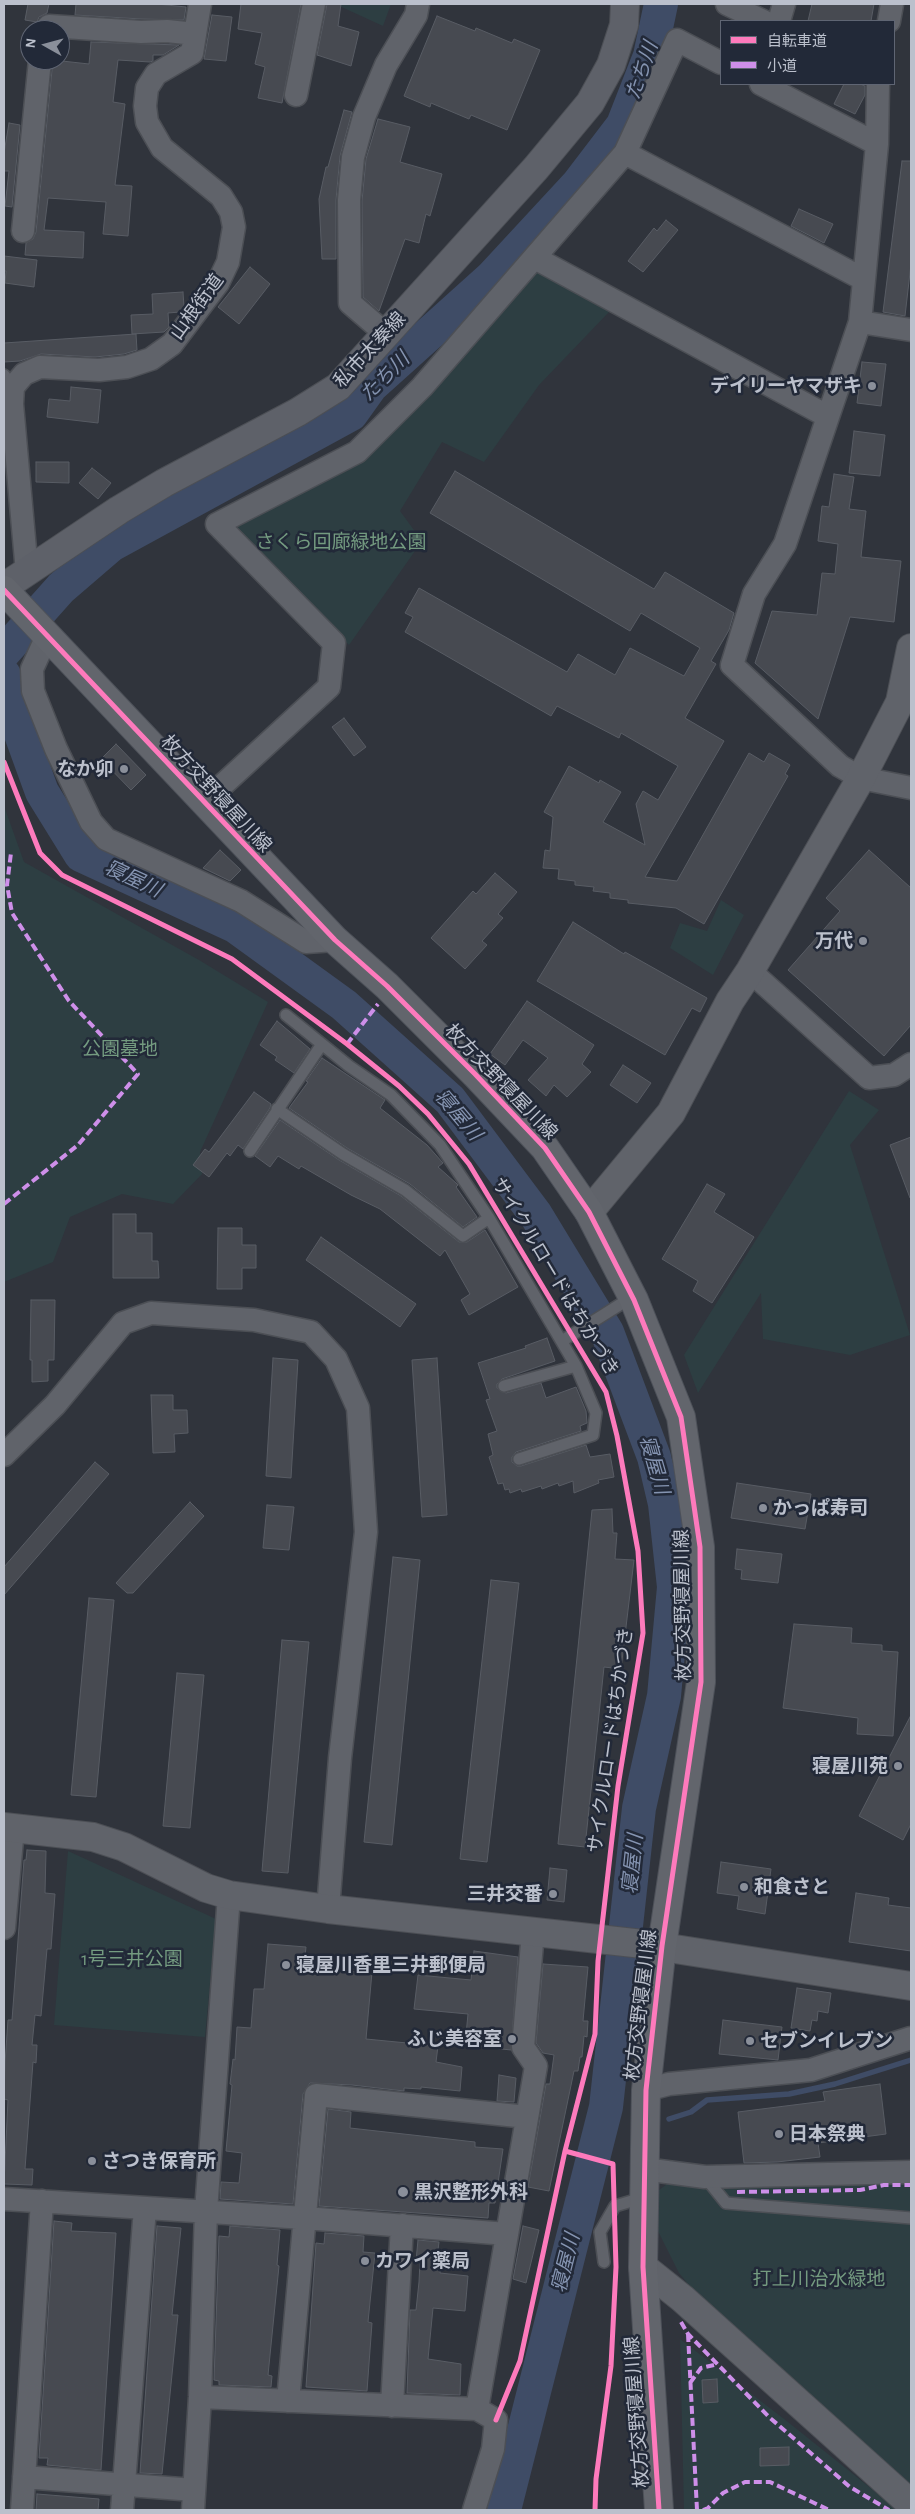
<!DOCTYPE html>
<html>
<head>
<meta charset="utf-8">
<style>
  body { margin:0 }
  #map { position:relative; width:915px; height:2514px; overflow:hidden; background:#30343c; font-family:"Alegreya Sans","Noto Sans JP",sans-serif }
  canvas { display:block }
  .frame { position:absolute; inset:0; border:5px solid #bbc0cc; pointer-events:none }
  .legend { position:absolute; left:720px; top:20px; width:175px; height:65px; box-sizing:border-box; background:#222938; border:1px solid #5f6573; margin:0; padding:6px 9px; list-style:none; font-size:15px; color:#bbc0cc }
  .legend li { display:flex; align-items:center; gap:10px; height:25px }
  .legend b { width:25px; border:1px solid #5f6573 }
  .north { position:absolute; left:20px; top:20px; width:50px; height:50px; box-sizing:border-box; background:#222938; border:1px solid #5f6573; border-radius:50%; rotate:277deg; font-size:14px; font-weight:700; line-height:20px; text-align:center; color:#bbc0cc }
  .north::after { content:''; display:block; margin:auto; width:18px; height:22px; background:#8a8f9a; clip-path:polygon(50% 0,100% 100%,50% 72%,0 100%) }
</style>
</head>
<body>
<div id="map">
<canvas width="915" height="2514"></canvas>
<div class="frame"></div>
<ul class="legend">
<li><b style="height:6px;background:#fd7abc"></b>自転車道</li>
<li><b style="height:6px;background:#ce8fe9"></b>小道</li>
</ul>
<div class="north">N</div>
</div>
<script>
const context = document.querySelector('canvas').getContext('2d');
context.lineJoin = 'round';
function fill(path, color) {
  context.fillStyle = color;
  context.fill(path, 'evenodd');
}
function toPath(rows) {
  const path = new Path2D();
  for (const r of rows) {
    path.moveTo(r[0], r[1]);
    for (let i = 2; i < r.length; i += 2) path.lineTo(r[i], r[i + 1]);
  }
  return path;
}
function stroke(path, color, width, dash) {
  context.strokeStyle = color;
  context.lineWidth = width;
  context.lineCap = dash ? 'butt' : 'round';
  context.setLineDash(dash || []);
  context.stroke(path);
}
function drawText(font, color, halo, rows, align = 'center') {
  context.font = font + ' "Alegreya Sans","Noto Sans JP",sans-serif';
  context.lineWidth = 5;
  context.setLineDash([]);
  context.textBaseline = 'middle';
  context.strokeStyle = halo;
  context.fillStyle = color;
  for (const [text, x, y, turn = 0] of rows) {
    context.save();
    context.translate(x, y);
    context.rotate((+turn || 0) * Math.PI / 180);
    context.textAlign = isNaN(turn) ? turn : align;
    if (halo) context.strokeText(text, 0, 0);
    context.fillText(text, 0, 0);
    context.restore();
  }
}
fill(toPath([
  [335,4,391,4,383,26],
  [535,270,609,312,539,385,484,462,442,442,400,511,422,541,349,645,229,526,360,457],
  [4,806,24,862,199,960,268,1002,200,1152,202,1174,173,1204,122,1194,70,1217,53,1262,4,1282],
  [721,900,744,915,713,975,670,948,680,923,707,931],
  [849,1091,879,1110,850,1145,910,1335,850,1355,763,1339,761,1293,698,1393,684,1355],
  [68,1851,216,1919,205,2037,54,2025],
  [911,2181,911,2487,694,2291,679,2273,658,2231,657,2223,659,2190,667,2184,731,2188,846,2186,884,2182],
  [680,2339,788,2422,898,2510,684,2510]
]), '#2d3e42');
stroke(toPath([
  [669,2119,691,2112,707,2100,789,2094,835,2084,911,2060]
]), '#3f4c66', 5.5);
stroke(toPath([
  [4,652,61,588,111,545,351,414,371,386,491,278,578,184,623,125,650,56,661,4],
  [4,675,10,704,42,792,81,855,235,926,344,1005,450,1100,536,1215,607,1332,654,1457,665,1504,674,1587,664,1696,639,1808,606,2107,504,2510]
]), '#3f4c66', 34);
const building = toPath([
  [28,4,49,4,47,13,39,17,37,22,25,20,28,4],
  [76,4,157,4,186,7,184,20,141,19,75,15,76,4],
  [241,4,301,4,282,103,258,98,265,67,255,64,262,33,238,29,241,4],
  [327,4,341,4,338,26,359,32,351,66,317,55,327,4],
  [812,4,874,4,871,21,808,21,812,4],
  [212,15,232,17,226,61,204,59,212,15],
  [437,16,475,31,476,28,512,43,514,39,540,50,507,130,471,115,469,119,431,103,430,107,404,96,437,16],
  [91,42,179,45,163,55,153,55,153,61,150,62,118,60,113,102,125,104,115,185,132,186,128,236,103,234,106,202,48,198,44,230,84,232,83,258,25,255,26,243,33,239,36,232,53,60,89,64,91,42],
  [844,84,860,84,865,86,865,95,855,114,834,104,844,84],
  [344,110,352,112,340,156,336,200,336,259,322,259,319,199,326,167,328,167,344,110],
  [378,119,410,127,400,162,442,174,430,216,426,214,419,243,405,239,379,311,363,297,362,201,366,159,378,119],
  [9,123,20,125,12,207,5,206,9,171,4,171,4,153,9,123],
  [902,161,911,161,911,264,905,316,883,312,902,161],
  [799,209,833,224,824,243,791,226,799,209],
  [666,220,678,230,643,272,628,261,654,228,657,231,666,220],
  [4,256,37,260,34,287,5,283,6,271,4,271,4,256],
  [250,267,270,284,239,324,218,307,250,267],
  [183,292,184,307,180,312,168,313,169,327,164,332,132,334,131,315,153,314,152,294,183,292],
  [136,334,137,350,124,354,95,357,41,354,20,361,4,362,4,343,136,334],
  [862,362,886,364,881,406,857,403,862,362],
  [71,387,101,390,98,423,47,417,49,399,70,401,71,387],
  [854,431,885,435,880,476,849,473,854,431],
  [36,462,69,462,69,483,36,482,36,462],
  [92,468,111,483,98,499,79,483,92,468],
  [455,471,654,589,665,572,734,613,729,630,711,661,716,664,685,718,724,741,645,877,677,881,749,753,764,762,769,753,790,765,785,774,788,776,704,924,676,908,628,903,628,900,610,898,610,893,593,891,594,887,575,885,575,881,558,879,559,869,543,868,545,850,550,851,553,817,544,812,569,766,599,783,600,780,621,792,603,822,645,845,636,804,643,791,658,800,678,766,621,733,619,738,557,706,551,716,405,632,413,617,405,613,419,588,567,672,578,654,615,675,630,648,684,676,700,648,641,613,630,631,430,513,455,471],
  [834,474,854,477,849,509,866,511,861,557,901,561,894,622,850,617,818,719,755,663,772,611,817,615,822,573,835,574,838,544,818,541,822,506,829,507,834,474],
  [344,718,366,747,354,756,332,727,344,718],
  [116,744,146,775,131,790,101,759,116,744],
  [220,850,241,870,230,881,203,868,220,850],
  [869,850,911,888,911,1025,884,1056,788,970,840,911,826,898,869,850],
  [495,873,517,892,498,914,503,918,482,941,487,945,465,969,431,938,473,891,476,894,495,873],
  [573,922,624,954,625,952,707,998,700,1012,692,1008,665,1055,537,981,573,922],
  [527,1001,594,1045,582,1064,591,1072,567,1097,554,1085,546,1096,528,1080,548,1058,523,1040,505,1065,490,1054,527,1001],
  [277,1021,310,1049,294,1073,275,1060,277,1057,260,1045,277,1021],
  [322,1058,385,1100,380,1108,427,1145,443,1163,438,1167,456,1183,458,1185,456,1187,477,1217,463,1227,410,1184,347,1148,289,1108,308,1082,306,1081,322,1058],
  [623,1065,651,1083,637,1103,610,1085,623,1065],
  [254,1092,271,1104,270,1108,243,1149,238,1145,230,1156,227,1153,209,1177,193,1165,205,1149,209,1152,254,1092],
  [280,1120,339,1160,401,1196,459,1242,467,1242,485,1230,518,1287,469,1315,461,1300,470,1294,445,1250,440,1256,380,1209,351,1195,301,1166,299,1169,278,1156,270,1167,255,1156,280,1120],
  [911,1137,911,1197,910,1198,890,1145,911,1137],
  [707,1184,725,1194,714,1212,754,1237,712,1303,693,1291,698,1281,662,1259,707,1184],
  [113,1214,136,1214,136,1233,152,1233,152,1261,158,1261,159,1278,113,1278,113,1214],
  [218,1228,242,1228,242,1245,256,1245,256,1268,242,1268,242,1289,217,1289,218,1228],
  [321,1237,416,1304,400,1327,306,1260,321,1237],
  [31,1300,55,1300,54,1360,48,1360,48,1381,32,1382,32,1360,30,1360,31,1300],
  [547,1338,555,1361,502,1379,497,1384,497,1388,506,1393,541,1383,546,1398,576,1387,586,1411,587,1423,580,1426,581,1431,516,1452,512,1457,512,1462,517,1466,521,1466,586,1445,590,1457,610,1454,614,1477,598,1480,599,1483,574,1493,573,1481,559,1486,558,1483,542,1489,541,1486,522,1492,521,1489,510,1493,509,1489,505,1490,503,1483,498,1484,489,1457,493,1455,488,1434,497,1431,486,1400,490,1399,478,1363,526,1348,525,1346,547,1338],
  [273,1358,298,1360,291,1478,266,1476,273,1358],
  [437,1358,447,1515,422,1517,412,1360,437,1358],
  [151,1395,173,1395,173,1410,187,1410,188,1433,174,1434,175,1452,153,1453,151,1395],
  [95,1462,109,1474,4,1595,4,1567,95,1462],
  [737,1483,811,1494,805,1529,731,1518,737,1483],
  [190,1502,204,1516,133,1593,127,1593,116,1583,190,1502],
  [267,1505,294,1507,289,1550,263,1548,267,1505],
  [612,1509,613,1533,617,1533,615,1559,634,1560,621,1669,604,1667,585,1847,558,1844,592,1510,612,1509],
  [737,1549,782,1554,778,1583,741,1579,742,1570,735,1569,737,1549],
  [393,1557,420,1560,392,1845,364,1842,393,1557],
  [491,1580,519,1583,487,1862,460,1859,491,1580],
  [89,1598,114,1600,96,1797,71,1795,89,1598],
  [794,1624,852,1628,851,1643,882,1645,882,1651,898,1652,893,1736,857,1734,858,1718,783,1708,794,1624],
  [282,1640,309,1642,288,1873,262,1871,282,1640],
  [177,1673,204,1675,190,1828,163,1826,177,1673],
  [911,1715,911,1824,903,1840,859,1816,911,1715],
  [27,1850,46,1851,45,1893,55,1894,51,1949,47,1949,41,2016,35,2015,32,2045,37,2045,36,2063,33,2062,25,2169,33,2169,32,2185,4,2184,8,2100,4,2099,5,2063,8,2020,12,2020,24,1860,26,1860,27,1850],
  [721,1862,771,1869,765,1914,737,1909,739,1896,717,1893,721,1862],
  [550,1868,567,1870,564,1902,547,1900,550,1868],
  [856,1893,889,1898,888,1905,911,1908,911,1951,849,1942,856,1893],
  [268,1944,306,1947,304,1966,356,1972,357,1960,373,1961,366,2039,438,2046,436,2062,462,2067,460,2091,421,2087,421,2089,404,2088,404,2091,352,2085,310,2083,303,2094,293,2204,220,2199,221,2182,239,2183,242,2153,226,2151,232,2085,230,2084,233,2059,235,2060,237,2027,251,2028,254,1989,264,1989,268,1944],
  [474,1951,518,1957,511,2050,465,2045,468,2014,414,2009,418,1975,471,1980,474,1951],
  [543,1964,588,1967,583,2021,588,2021,587,2037,584,2036,582,2057,580,2057,578,2071,574,2071,549,2191,528,2187,546,2084,550,2084,554,2055,543,2053,536,2043,543,1964],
  [797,1988,831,1993,828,2013,818,2011,817,2021,812,2020,810,2031,791,2028,797,1988],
  [723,2020,782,2027,778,2060,719,2054,723,2020],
  [499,2075,516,2078,514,2102,497,2101,499,2075],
  [880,2084,886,2134,818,2143,820,2157,777,2162,744,2163,738,2112,825,2101,823,2092,880,2084],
  [328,2109,351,2112,350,2128,475,2142,475,2147,503,2149,495,2203,489,2203,488,2218,319,2206,328,2109],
  [54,2221,72,2223,71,2231,116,2233,101,2470,47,2465,48,2458,39,2458,54,2221],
  [157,2226,181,2228,172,2315,178,2315,162,2474,140,2473,157,2226],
  [230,2226,280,2230,277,2265,279,2266,268,2375,272,2376,271,2387,219,2385,219,2381,214,2380,219,2236,229,2237,230,2226],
  [523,2226,539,2230,526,2283,513,2279,523,2226],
  [325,2233,364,2236,363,2252,375,2253,368,2322,372,2323,367,2391,306,2387,316,2243,324,2244,325,2233],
  [418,2240,439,2242,436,2266,441,2266,440,2273,468,2276,465,2311,433,2308,428,2359,461,2364,460,2395,407,2393,410,2310,416,2310,419,2282,420,2261,416,2261,418,2240],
  [717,2379,718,2402,703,2403,702,2380,717,2379],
  [789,2447,789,2465,760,2466,760,2448,789,2447],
  [37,2494,99,2499,98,2510,36,2510,37,2494]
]);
fill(building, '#474a51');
stroke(building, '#585c64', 1);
const service = toPath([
  [4,375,13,387],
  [286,1015,349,1066,391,1095,440,1145,489,1218,576,1366,596,1413,593,1435,519,1459],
  [277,1109,343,1154,405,1190,463,1236,489,1218],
  [250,1151,322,1044],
  [562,1341,632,1297],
  [504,1386,576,1366],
  [705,2177,726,2203,911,2218],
  [604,2262,600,2232,615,2206,642,2198]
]);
const minor = toPath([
  [727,4,763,21],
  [779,21,784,4],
  [889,21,892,4],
  [48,30,49,26,141,32,167,31,195,34],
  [761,84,877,144],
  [878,84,877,144,860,322,785,544,754,594,732,665,840,766,861,778,911,788],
  [296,95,314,4],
  [625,153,863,279],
  [23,231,40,60],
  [535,258,827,416],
  [860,322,911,330],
  [386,334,350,303,349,200,353,157,364,117,386,65,416,15,418,4],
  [27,572,12,404,13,387,24,374,40,367,99,370,127,367,151,359,172,344,218,283,228,262,234,227,231,212,221,196,162,148,147,122,145,106,147,88,156,74,192,53,200,4],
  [47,636,32,669,33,691,56,749,91,822,106,839,241,901,306,942,335,940],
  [203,803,329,687,334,643,217,524,357,452,422,387,625,153,677,40,721,63],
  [750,971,869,1078,894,1075,911,1064],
  [4,1455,55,1405,123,1323,151,1313,254,1320,311,1332,336,1359,358,1408,366,1532,340,1758,328,1909],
  [4,1928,13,1828],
  [646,2090,669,2084,811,2070,911,2038],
  [644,2169,705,2177,911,2172],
  [4,2199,305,2218,507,2234],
  [200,2397,477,2409],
  [288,2401,316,2095,527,2117],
  [392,2406,402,2225],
  [24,2477,194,2490],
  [22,2510,42,2201],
  [122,2510,145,2208],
  [193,2510,200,2397,206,2211,229,1895],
  [474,2510,493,2449,496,2420,477,2409,536,2066,523,2047,533,1932]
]);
const tertiary = toPath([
  [589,1212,671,1113,730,1001,750,971,861,778,900,702,911,648],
  [4,1827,93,1837,124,1847,206,1888,229,1895,328,1909,643,1944,911,1986],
  [643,2267,683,2299,911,2504]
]);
const secondary = toPath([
  [4,587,119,510,164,483,298,412,338,387,536,168,590,103,611,65,624,25,625,4]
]);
const primary = toPath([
  [4,590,335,940,387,986,475,1074,545,1148,589,1212,634,1300,681,1417,700,1547,701,1682,662,1946,646,2090,643,2267,659,2510]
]);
stroke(service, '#4c4f55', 14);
stroke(minor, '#4c4f55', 25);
stroke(tertiary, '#4c4f55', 30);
stroke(secondary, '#4c4f55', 30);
stroke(primary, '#4d5159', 30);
stroke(service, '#60636a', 11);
stroke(minor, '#60636a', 22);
stroke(tertiary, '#60636a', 28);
stroke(secondary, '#5e6169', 28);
stroke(primary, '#62656c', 28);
stroke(toPath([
  [347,1044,378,1004],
  [4,1204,78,1145,138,1074,69,1001,12,913,7,885,11,853],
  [737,2192,860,2190,884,2185,911,2185],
  [681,2322,688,2334,769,2417,850,2487,889,2510],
  [688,2334,697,2510],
  [690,2383,701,2368,718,2364],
  [703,2510,708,2508,723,2493,745,2482,770,2482,829,2510]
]), '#ce8fe9', 4, [8, 4]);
stroke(toPath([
  [4,590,335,940,387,986,475,1074,545,1148,589,1212,634,1300,681,1417,700,1547,701,1682,662,1946,646,2090,643,2267,659,2510],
  [4,762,40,853,62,875,232,959,347,1044,399,1086,428,1114,469,1164,606,1392,617,1436,638,1551,643,1633,618,1786,598,1961,595,2034,565,2151,520,2361,496,2420],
  [565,2151,613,2164,616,2267,611,2366,596,2479,595,2510]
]), '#fd7abc', 5);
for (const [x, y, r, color] of [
  [872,386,5,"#8a8f9a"],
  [124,769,5,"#8a8f9a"],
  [863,941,5,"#8a8f9a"],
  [763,1508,5,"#8a8f9a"],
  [898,1766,5,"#8a8f9a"],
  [744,1887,5,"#8a8f9a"],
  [553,1894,5,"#8a8f9a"],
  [286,1965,5,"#8a8f9a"],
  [512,2039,5,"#8a8f9a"],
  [750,2041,5,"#8a8f9a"],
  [779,2134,5,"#8a8f9a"],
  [92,2161,5,"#8a8f9a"],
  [403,2192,6,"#8a8f9a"],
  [365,2261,5,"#8a8f9a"]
]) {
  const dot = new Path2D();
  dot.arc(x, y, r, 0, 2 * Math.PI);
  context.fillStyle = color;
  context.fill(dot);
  stroke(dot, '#222938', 2);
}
drawText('19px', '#bbc0cc', '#222938', [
  ["山根街道",197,307,-54],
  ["私市太秦線",370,350,-47],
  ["枚方交野寝屋川線",216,794,47],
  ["枚方交野寝屋川線",501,1082,46],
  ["サイクルロードはちかづき",555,1277,59],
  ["枚方交野寝屋川線",683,1605,-91],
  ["サイクルロードはちかづき",611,1740,-82],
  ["枚方交野寝屋川線",641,2005,-83],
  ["枚方交野寝屋川線",637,2412,-94]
]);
drawText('bold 19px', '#bbc0cc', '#222938', [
  ["デイリーヤマザキ",862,386,"right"],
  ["なか卯",114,769,"right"],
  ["万代",853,941,"right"],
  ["かっぱ寿司",773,1508],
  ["寝屋川苑",888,1766,"right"],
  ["和食さと",754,1887],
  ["三井交番",543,1894,"right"],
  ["寝屋川香里三井郵便局",296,1965],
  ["ふじ美容室",502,2039,"right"],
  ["セブンイレブン",760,2041],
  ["日本祭典",789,2134],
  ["さつき保育所",102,2161],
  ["黒沢整形外科",414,2192],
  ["カワイ薬局",375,2261]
], 'left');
drawText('19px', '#749b80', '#222938', [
  ["さくら回廊緑地公園",341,542],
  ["公園墓地",120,1049],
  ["1号三井公園",132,1959],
  ["打上川治水緑地",819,2279]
]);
drawText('italic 20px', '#8594b1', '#222938', [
  ["たち川",642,71,-71],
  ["たち川",385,377,-45],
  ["寝屋川",133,879,25],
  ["寝屋川",458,1115,50],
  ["寝屋川",654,1465,74],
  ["寝屋川",633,1864,-84],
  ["寝屋川",566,2263,-76]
]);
</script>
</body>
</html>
